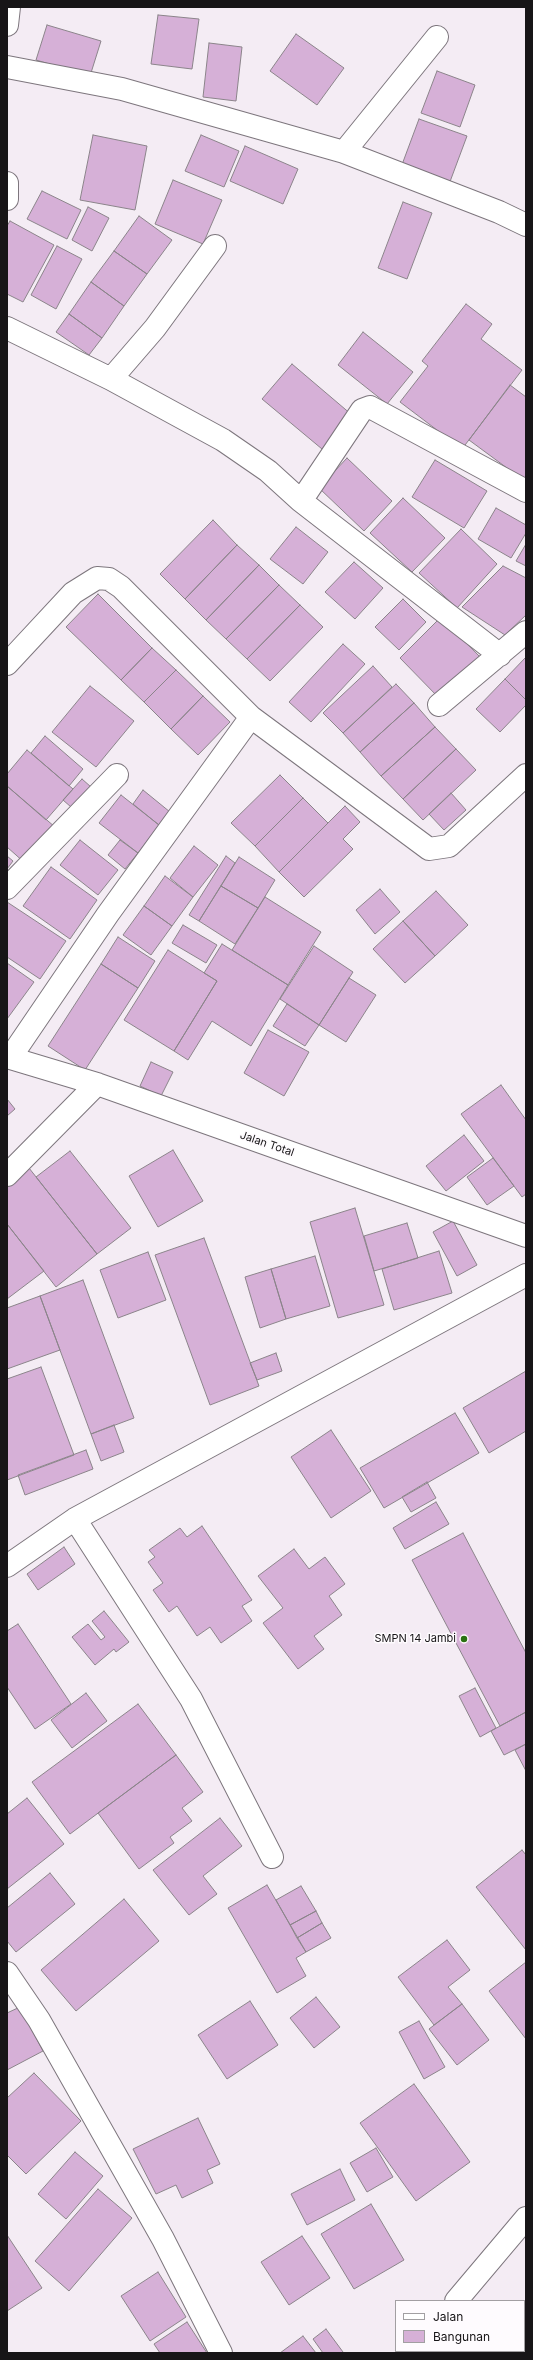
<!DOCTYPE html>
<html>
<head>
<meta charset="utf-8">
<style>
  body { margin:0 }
  #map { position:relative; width:533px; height:2360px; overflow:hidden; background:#f4ecf4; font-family:Inter,sans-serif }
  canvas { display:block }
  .frame { position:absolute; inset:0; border:8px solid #171517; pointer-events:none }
  .legend { position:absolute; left:395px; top:2300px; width:130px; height:52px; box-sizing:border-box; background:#fefbfe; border:1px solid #a29fa2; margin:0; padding:5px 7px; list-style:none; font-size:12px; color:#171517 }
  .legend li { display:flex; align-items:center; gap:8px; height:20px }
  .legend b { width:20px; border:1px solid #a29fa2 }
</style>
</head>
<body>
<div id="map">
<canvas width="533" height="2360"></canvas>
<div class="frame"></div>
<ul class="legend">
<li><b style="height:5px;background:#fff"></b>Jalan</li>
<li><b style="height:11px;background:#d6b0d7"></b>Bangunan</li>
</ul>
</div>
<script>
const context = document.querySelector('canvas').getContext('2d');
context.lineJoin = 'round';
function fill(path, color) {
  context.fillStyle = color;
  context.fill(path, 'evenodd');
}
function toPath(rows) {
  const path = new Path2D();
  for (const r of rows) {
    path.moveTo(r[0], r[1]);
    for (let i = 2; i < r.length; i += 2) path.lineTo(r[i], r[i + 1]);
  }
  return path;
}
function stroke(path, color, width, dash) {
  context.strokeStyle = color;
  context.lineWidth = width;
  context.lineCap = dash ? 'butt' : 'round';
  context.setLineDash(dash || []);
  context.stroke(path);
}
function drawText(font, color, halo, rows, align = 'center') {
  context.font = font + ' Inter,sans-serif';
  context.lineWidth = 3;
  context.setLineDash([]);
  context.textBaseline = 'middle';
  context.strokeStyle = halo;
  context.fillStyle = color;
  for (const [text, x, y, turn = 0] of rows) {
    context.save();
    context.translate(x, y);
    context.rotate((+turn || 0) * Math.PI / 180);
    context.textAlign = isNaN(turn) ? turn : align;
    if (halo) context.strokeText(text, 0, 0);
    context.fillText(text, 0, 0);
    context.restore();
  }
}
const building = toPath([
  [158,15,199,19,192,69,151,64,158,15],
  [47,25,101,41,90,76,36,60,47,25],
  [296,34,344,68,317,105,270,71,296,34],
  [209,43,242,47,236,101,203,97,209,43],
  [437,71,475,85,460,127,421,113,437,71],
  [419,119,467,136,448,187,400,170,419,119],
  [93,135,147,146,135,210,80,200,93,135],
  [201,135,239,151,224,187,185,171,201,135],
  [245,146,298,169,283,204,230,181,245,146],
  [173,180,222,200,203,244,155,224,173,180],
  [42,191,81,210,67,239,27,219,42,191],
  [403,202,432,213,407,279,378,268,403,202],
  [88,207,109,218,92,251,72,240,88,207],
  [139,216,172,240,147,274,114,251,139,216],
  [10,221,54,245,23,302,7,294,7,226,10,221],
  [57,246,82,259,56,309,31,295,57,246],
  [114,251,147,274,124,306,91,282,114,251],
  [91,282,124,306,102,338,69,314,91,282],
  [466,304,492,324,481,339,522,370,462,449,400,402,428,366,422,361,466,304],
  [69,314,102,338,89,355,56,332,69,314],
  [363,332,413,372,387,404,338,365,363,332],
  [292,364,352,415,322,449,262,399,292,364],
  [510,385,526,397,526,482,469,440,510,385],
  [347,458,392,501,364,531,319,488,347,458],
  [435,460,487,491,464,528,412,497,435,460],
  [403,498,445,538,412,572,370,533,403,498],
  [496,508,526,525,526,533,511,558,478,539,496,508],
  [213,520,237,545,185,599,160,574,213,520],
  [296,527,328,552,303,584,270,559,296,527],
  [461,529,497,564,457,608,419,573,461,529],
  [526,544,526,566,516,561,526,544],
  [237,545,259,565,206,620,185,599,237,545],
  [354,562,383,588,355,619,325,592,354,562],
  [259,565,279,585,226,639,206,620,259,565],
  [503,566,526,578,526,615,505,635,462,607,503,566],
  [279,585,300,605,247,659,226,639,279,585],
  [98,594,152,648,121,680,66,627,98,594],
  [403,599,426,622,399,650,375,627,403,599],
  [300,605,323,627,270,681,247,659,300,605],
  [441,617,480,657,439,698,400,658,441,617],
  [343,644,365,664,311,722,289,702,343,644],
  [152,648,176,670,144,702,121,680,152,648],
  [526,657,526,700,505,679,526,657],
  [373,666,392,687,343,733,323,713,373,666],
  [176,670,203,696,171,729,144,702,176,670],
  [505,679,526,700,526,705,500,732,476,709,505,679],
  [396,684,414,703,360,752,343,733,396,684],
  [90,686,134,721,96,767,52,732,90,686],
  [203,696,230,722,198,755,171,729,203,696],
  [414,703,435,727,381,776,360,752,414,703],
  [435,727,456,749,403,799,381,776,435,727],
  [45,736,83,769,69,786,31,753,45,736],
  [456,749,476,770,423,820,403,799,456,749],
  [27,750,73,789,46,820,7,786,7,774,27,750],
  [280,775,303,798,255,846,231,823,280,775],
  [82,779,91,787,71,807,63,800,82,779],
  [7,786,55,827,25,863,7,847,7,786],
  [143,790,170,812,159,825,133,804,143,790],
  [451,793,466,810,444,830,429,814,451,793],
  [121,795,159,825,138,853,99,823,121,795],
  [303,798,328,823,279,872,255,846,303,798],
  [345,806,360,822,343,839,353,849,304,897,279,872,345,806],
  [80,840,118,870,98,895,60,865,80,840],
  [120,840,138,853,125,869,108,855,120,840],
  [194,846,218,865,193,897,170,878,194,846],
  [7,856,13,861,7,869,7,856],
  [226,856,235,863,199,921,189,915,226,856],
  [239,857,275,880,258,908,221,886,239,857],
  [51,867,97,900,70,939,23,906,51,867],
  [165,876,193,897,172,926,144,906,165,876],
  [221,886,258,908,235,944,199,921,221,886],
  [380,889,400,912,375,934,356,910,380,889],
  [436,891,468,925,435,956,403,921,436,891],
  [265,897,321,932,288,985,232,950,265,897],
  [7,902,66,941,40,979,7,957,7,902],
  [144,906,172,926,151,955,123,935,144,906],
  [403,921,435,956,405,983,373,949,403,921],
  [183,925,217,945,206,963,172,943,183,925],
  [118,937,155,961,138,988,101,964,118,937],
  [222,944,288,985,251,1046,212,1021,188,1060,174,1051,217,981,204,973,222,944],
  [314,946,353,972,319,1025,280,999,314,946],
  [168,950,217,981,174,1051,124,1020,168,950],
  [7,963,34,982,7,1019,7,963],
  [101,964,138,988,85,1070,48,1046,101,964],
  [349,978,376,995,346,1042,319,1025,349,978],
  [287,1004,319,1025,305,1046,273,1026,287,1004],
  [268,1030,309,1052,284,1096,244,1073,268,1030],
  [151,1062,173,1072,161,1096,140,1086,151,1062],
  [501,1085,526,1120,526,1194,522,1197,461,1114,501,1085],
  [7,1099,15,1109,7,1116,7,1099],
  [464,1135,484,1161,446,1191,426,1166,464,1135],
  [173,1150,203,1201,158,1227,129,1176,173,1150],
  [70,1151,131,1228,97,1254,36,1177,70,1151],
  [493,1158,514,1186,487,1205,467,1177,493,1158],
  [29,1168,97,1254,56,1287,7,1224,7,1185,29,1168],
  [355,1208,384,1305,338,1318,310,1222,355,1208],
  [453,1221,477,1265,457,1276,433,1232,453,1221],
  [407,1223,418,1258,374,1271,364,1236,407,1223],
  [7,1224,44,1271,7,1299,7,1224],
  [204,1238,259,1386,210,1405,155,1255,204,1238],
  [439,1251,452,1293,394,1310,382,1269,439,1251],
  [148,1252,166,1300,118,1318,100,1270,148,1252],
  [315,1256,330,1306,286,1319,271,1269,315,1256],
  [271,1269,286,1319,260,1328,245,1277,271,1269],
  [83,1280,134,1418,91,1434,40,1296,83,1280],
  [40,1296,60,1350,7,1369,7,1308,40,1296],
  [276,1353,282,1371,257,1380,250,1363,276,1353],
  [41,1367,74,1455,7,1480,7,1379,41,1367],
  [526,1371,526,1431,489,1453,463,1408,526,1371],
  [455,1413,479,1453,384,1508,360,1468,455,1413],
  [114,1425,124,1452,101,1461,91,1434,114,1425],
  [331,1430,371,1491,331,1518,291,1457,331,1430],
  [86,1450,93,1469,25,1495,18,1475,86,1450],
  [427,1482,436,1498,411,1512,402,1497,427,1482],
  [436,1502,449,1524,405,1549,393,1528,436,1502],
  [202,1526,252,1600,242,1606,252,1621,221,1643,210,1627,197,1636,177,1606,169,1612,153,1590,163,1583,148,1562,155,1557,149,1550,180,1528,187,1537,202,1526],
  [463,1533,526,1653,526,1712,500,1726,412,1560,463,1533],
  [64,1547,75,1564,38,1590,27,1574,64,1547],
  [294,1549,309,1569,325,1557,345,1584,329,1596,342,1615,314,1636,324,1649,298,1669,263,1623,283,1608,258,1576,294,1549],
  [104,1611,129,1642,116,1652,114,1649,95,1665,72,1637,88,1624,101,1640,105,1637,92,1621,104,1611],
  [18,1624,71,1704,35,1729,7,1687,7,1631,18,1624],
  [475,1688,496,1728,480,1737,459,1696,475,1688],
  [86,1693,107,1721,72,1748,51,1720,86,1693],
  [138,1704,176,1755,70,1834,32,1782,138,1704],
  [526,1712,526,1744,504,1755,491,1731,526,1712],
  [526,1744,526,1771,515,1750,526,1744],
  [176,1755,203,1792,182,1808,192,1821,170,1837,174,1843,139,1869,98,1813,176,1755],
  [27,1798,64,1844,7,1889,7,1814,27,1798],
  [220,1818,242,1846,203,1876,217,1894,189,1915,153,1870,220,1818],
  [522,1850,526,1855,526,1950,476,1887,522,1850],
  [50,1873,75,1904,16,1952,7,1941,7,1908,50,1873],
  [267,1885,306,1952,296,1958,306,1976,277,1993,228,1908,267,1885],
  [301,1886,316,1911,290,1925,276,1900,301,1886],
  [124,1899,159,1941,76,2011,41,1970,124,1899],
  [316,1911,322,1923,297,1938,290,1925,316,1911],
  [322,1923,331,1938,306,1952,297,1938,322,1923],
  [447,1940,470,1970,448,1987,462,2004,434,2025,398,1977,447,1940],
  [526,1962,526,2039,489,1991,526,1962],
  [316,1997,340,2027,314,2048,290,2018,316,1997],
  [250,2001,278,2045,227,2079,198,2035,250,2001],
  [462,2004,489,2040,457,2065,429,2029,462,2004],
  [20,2007,43,2051,7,2070,7,2013,20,2007],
  [419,2021,445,2067,424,2079,399,2032,419,2021],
  [34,2073,81,2121,26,2174,7,2155,7,2098,34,2073],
  [414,2084,470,2162,416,2201,360,2123,414,2084],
  [198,2118,220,2164,207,2170,213,2183,182,2198,176,2185,156,2194,133,2149,198,2118],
  [376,2148,393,2177,367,2192,350,2163,376,2148],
  [75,2152,103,2176,66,2219,38,2194,75,2152],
  [340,2169,355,2200,307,2225,291,2194,340,2169],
  [98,2189,132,2218,69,2291,35,2261,98,2189],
  [371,2204,404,2260,354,2289,321,2234,371,2204],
  [7,2235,42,2288,7,2311,7,2235],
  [302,2236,330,2278,289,2305,261,2262,302,2236],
  [158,2272,186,2317,150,2341,121,2296,158,2272],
  [526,2316,526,2337,524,2334,524,2318,526,2316],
  [187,2322,207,2353,160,2353,154,2344,187,2322],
  [326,2329,343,2352,342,2353,323,2353,313,2339,326,2329],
  [303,2336,316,2353,280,2353,303,2336],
  [468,2351,488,2351,489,2353,465,2353,468,2351]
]);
fill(building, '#d6b0d7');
stroke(building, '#8b848a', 1);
const minor = toPath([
  [7,25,9,7],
  [7,67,122,89,344,152,499,212,526,225],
  [344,152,437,37],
  [7,183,7,199],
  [7,328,111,379,223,440,268,471,301,501,500,655],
  [111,379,155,328,215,246],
  [301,501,362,410,370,407,526,491],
  [7,664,73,593,97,578,109,579,121,587,251,717,429,849,449,846,526,775],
  [439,705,526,632],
  [7,888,117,775],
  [7,1057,97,1084,526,1236],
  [10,1058,108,914,251,717],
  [7,1175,97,1084],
  [75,1519,191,1699,272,1857],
  [7,1566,75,1519,526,1275],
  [7,1973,39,2020,163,2239,221,2353],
  [456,2301,526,2218],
  [412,2353,414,2351]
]);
stroke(minor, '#7d767d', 24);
stroke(minor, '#fff', 22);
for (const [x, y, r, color] of [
  [464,1639,4,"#297112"]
]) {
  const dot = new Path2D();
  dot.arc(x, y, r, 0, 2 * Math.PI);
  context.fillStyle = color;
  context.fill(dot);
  stroke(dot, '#fefbfe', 1.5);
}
drawText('11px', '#171517', '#fefbfe', [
  ["Jalan Total",267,1144,19]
]);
drawText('11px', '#171517', '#fefbfe', [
  ["SMPN 14 Jambi",456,1639]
], 'right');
</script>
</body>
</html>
